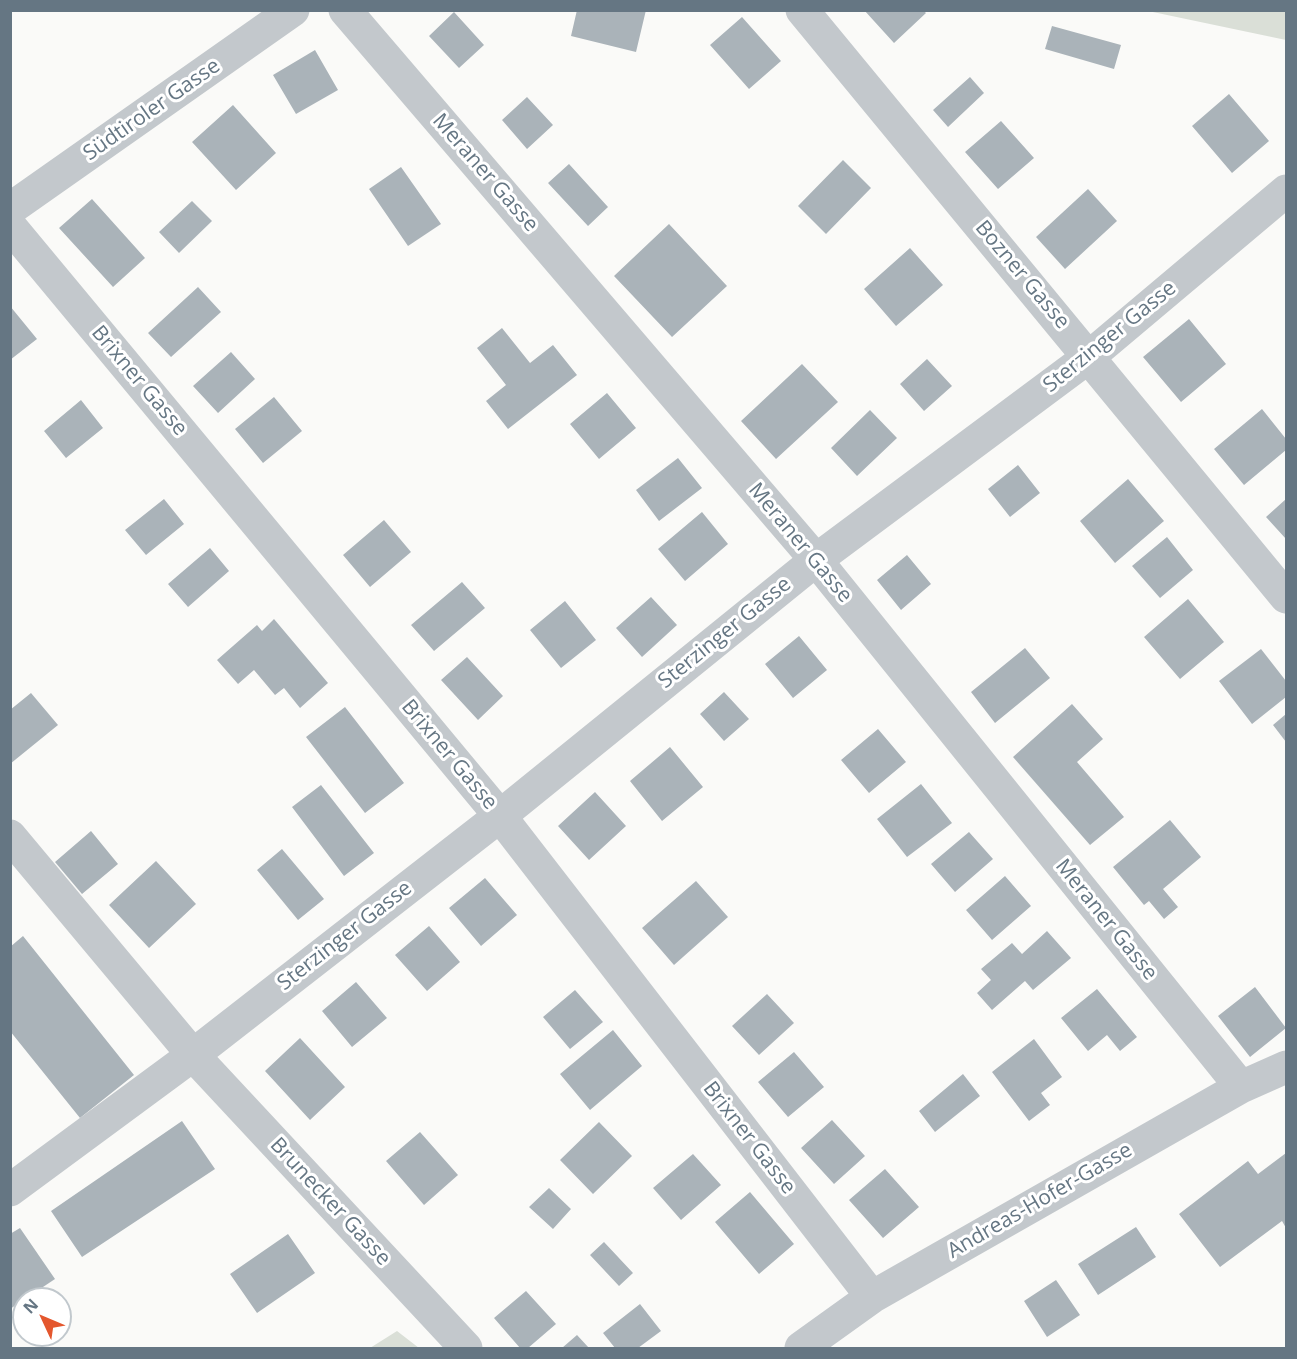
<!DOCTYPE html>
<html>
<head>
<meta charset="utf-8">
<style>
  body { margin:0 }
  #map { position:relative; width:1297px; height:1359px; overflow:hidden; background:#fafaf8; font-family:"Open Sans",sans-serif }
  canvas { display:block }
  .frame { position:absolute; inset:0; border:12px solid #657683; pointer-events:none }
  .north { position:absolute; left:12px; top:1287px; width:60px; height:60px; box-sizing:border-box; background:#fff; border:2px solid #c1c8cd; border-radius:50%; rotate:314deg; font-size:16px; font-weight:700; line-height:24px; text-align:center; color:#657683 }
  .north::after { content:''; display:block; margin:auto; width:21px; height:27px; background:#e4572e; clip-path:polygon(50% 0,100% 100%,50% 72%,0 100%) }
</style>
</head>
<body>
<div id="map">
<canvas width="1297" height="1359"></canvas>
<div class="frame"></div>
<div class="north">N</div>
</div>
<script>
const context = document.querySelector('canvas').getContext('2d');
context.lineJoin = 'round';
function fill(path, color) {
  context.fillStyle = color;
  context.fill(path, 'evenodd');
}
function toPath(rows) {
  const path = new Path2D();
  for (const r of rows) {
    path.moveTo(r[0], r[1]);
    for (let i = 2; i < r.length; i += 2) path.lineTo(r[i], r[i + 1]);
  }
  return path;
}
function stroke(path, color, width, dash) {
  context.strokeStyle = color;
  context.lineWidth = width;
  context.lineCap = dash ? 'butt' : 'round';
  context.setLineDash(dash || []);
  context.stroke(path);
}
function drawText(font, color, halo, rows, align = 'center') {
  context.font = font + ' "Open Sans",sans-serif';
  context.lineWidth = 6;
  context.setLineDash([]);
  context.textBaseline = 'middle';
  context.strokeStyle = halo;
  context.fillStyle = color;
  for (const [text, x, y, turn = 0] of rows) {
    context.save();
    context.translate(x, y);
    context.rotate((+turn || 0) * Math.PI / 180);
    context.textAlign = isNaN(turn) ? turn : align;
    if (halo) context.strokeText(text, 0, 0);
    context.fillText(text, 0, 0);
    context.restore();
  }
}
fill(toPath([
  [1148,11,1286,11,1286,40],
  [397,1331,419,1348,370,1348]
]), '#dadfd7');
fill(toPath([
  [577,10,646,10,636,52,571,36],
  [864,10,923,10,926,13,894,43],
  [454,12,484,45,459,68,429,36],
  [742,17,781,61,749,89,710,45],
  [1052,26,1121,45,1114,69,1045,49],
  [315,50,338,90,296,114,273,75],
  [970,77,984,93,948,127,933,110],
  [1229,94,1269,141,1232,173,1192,126],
  [527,97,553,125,527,149,502,120],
  [233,105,276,153,236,190,192,142],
  [1001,121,1034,158,998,189,965,152],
  [843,160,871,188,826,234,798,206],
  [569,164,608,207,588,226,548,183],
  [401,167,441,224,408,246,369,189],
  [1088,189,1117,221,1065,269,1036,237],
  [92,199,145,258,113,287,59,228],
  [192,201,212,221,179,253,159,232],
  [669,224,727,286,672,337,614,276],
  [910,248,943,285,896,326,864,289],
  [198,287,221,312,171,357,148,333],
  [10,306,37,339,10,360],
  [1189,319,1226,364,1181,402,1143,357],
  [502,328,530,363,553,345,577,375,508,429,486,401,506,385,477,348],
  [231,352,255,379,218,413,193,386],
  [927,359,952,386,924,411,900,384],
  [802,364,838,402,776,459,741,421],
  [607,393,636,428,599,459,570,424],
  [274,397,302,431,263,463,235,429],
  [81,400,103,428,66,458,44,431],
  [1262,409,1286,439,1286,450,1244,485,1214,449],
  [870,410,897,438,857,476,831,448],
  [678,458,702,488,659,521,636,490],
  [1018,465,1040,493,1010,517,988,489],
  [1128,479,1164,521,1115,563,1080,521],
  [164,499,184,524,146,555,125,530],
  [1286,499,1286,539,1266,517],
  [702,512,728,544,685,581,658,549],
  [384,520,411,552,370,587,343,555],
  [1167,537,1193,570,1160,598,1132,566],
  [210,548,229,571,188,607,168,584],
  [907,555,931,584,901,610,877,580],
  [462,582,485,608,434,651,411,625],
  [651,597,677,625,642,657,616,628],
  [1188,599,1224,642,1180,679,1144,637],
  [565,601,596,640,561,668,530,630],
  [274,619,328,683,300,708,284,688,275,695,254,670,238,684,217,660,257,625,262,631],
  [799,636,827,670,793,698,765,664],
  [1025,648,1050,678,995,723,971,692],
  [1261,649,1286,681,1286,697,1252,724,1219,681],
  [467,657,503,696,478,720,441,680],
  [724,692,749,719,724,741,700,714],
  [31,693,58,725,10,764,10,710],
  [1072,704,1103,739,1077,762,1124,817,1090,845,1013,757],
  [345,707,404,783,365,813,306,737],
  [1286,714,1286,742,1273,725],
  [878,729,906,762,869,793,841,760],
  [670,747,703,787,662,821,630,781],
  [921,784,952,823,907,857,877,819],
  [321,785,374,853,344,876,292,807],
  [595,792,626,826,589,860,558,826],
  [1170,820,1201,857,1163,889,1178,907,1164,919,1149,901,1144,905,1113,867],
  [91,831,118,864,82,894,55,862],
  [969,832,993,859,955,892,931,864],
  [282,849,324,899,298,920,257,870],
  [156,861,196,904,149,948,109,905],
  [1005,876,1031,906,992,940,966,910],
  [485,878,517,915,481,946,449,908],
  [696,881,728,917,674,965,642,928],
  [429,926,460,962,427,991,395,955],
  [1047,931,1071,958,1033,990,1025,981,992,1010,977,993,991,980,981,969,1012,943,1022,954],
  [23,936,134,1075,80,1118,10,1031,10,947],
  [356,982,387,1018,352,1047,322,1011],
  [1255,987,1286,1028,1250,1057,1218,1016],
  [1097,989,1137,1037,1120,1051,1107,1035,1088,1051,1061,1018],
  [575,990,603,1022,570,1049,543,1017],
  [767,994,794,1023,759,1055,732,1026],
  [613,1030,642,1066,590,1110,560,1074],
  [300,1038,345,1087,310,1120,265,1071],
  [1034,1039,1062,1077,1041,1093,1050,1105,1029,1121,992,1072],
  [794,1052,824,1087,788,1117,758,1082],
  [963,1074,980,1096,935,1132,919,1111],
  [832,1120,865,1156,834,1184,801,1148],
  [182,1121,215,1169,82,1257,51,1211],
  [599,1122,632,1156,593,1194,560,1160],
  [420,1132,458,1175,424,1205,386,1161],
  [1286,1153,1286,1228,1282,1221,1220,1267,1179,1214,1248,1161,1258,1174],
  [693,1154,721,1185,681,1220,653,1188],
  [885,1169,919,1207,883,1238,849,1200],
  [549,1188,571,1209,553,1229,529,1207],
  [750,1192,794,1244,759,1274,715,1222],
  [1136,1227,1156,1257,1098,1295,1078,1264],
  [20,1228,55,1279,10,1309,10,1234],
  [288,1234,315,1273,257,1313,230,1274],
  [604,1242,633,1273,619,1286,590,1255],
  [1056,1280,1080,1315,1047,1337,1024,1301],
  [526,1291,556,1324,528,1348,520,1348,494,1318],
  [640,1304,661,1331,638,1348,615,1348,603,1333],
  [577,1335,589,1348,562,1348]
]), '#aab3b9');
stroke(toPath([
  [345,10,816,560,1241,1087],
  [802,10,1286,597],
  [10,209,293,10],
  [10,226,500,816,872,1297],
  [10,836,193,1055,466,1348],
  [10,1190,193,1055,500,816,816,560,1090,356,1286,191],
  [801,1348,872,1297,1241,1087,1286,1067]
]), '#c3c8cc', 33);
drawText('21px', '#657683', '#fff', [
  ["Südtiroler Gasse",152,110,-35],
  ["Meraner Gasse",485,173,49],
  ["Bozner Gasse",1022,275,50],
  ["Sterzinger Gasse",1110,337,-39],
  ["Brixner Gasse",139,381,50],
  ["Meraner Gasse",800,543,50],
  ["Sterzinger Gasse",725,633,-39],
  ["Brixner Gasse",449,755,50],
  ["Meraner Gasse",1106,920,51],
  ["Sterzinger Gasse",345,936,-38],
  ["Brixner Gasse",749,1138,52],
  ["Andreas-Hofer-Gasse",1040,1201,-30],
  ["Brunecker Gasse",330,1202,47]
]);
</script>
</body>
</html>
